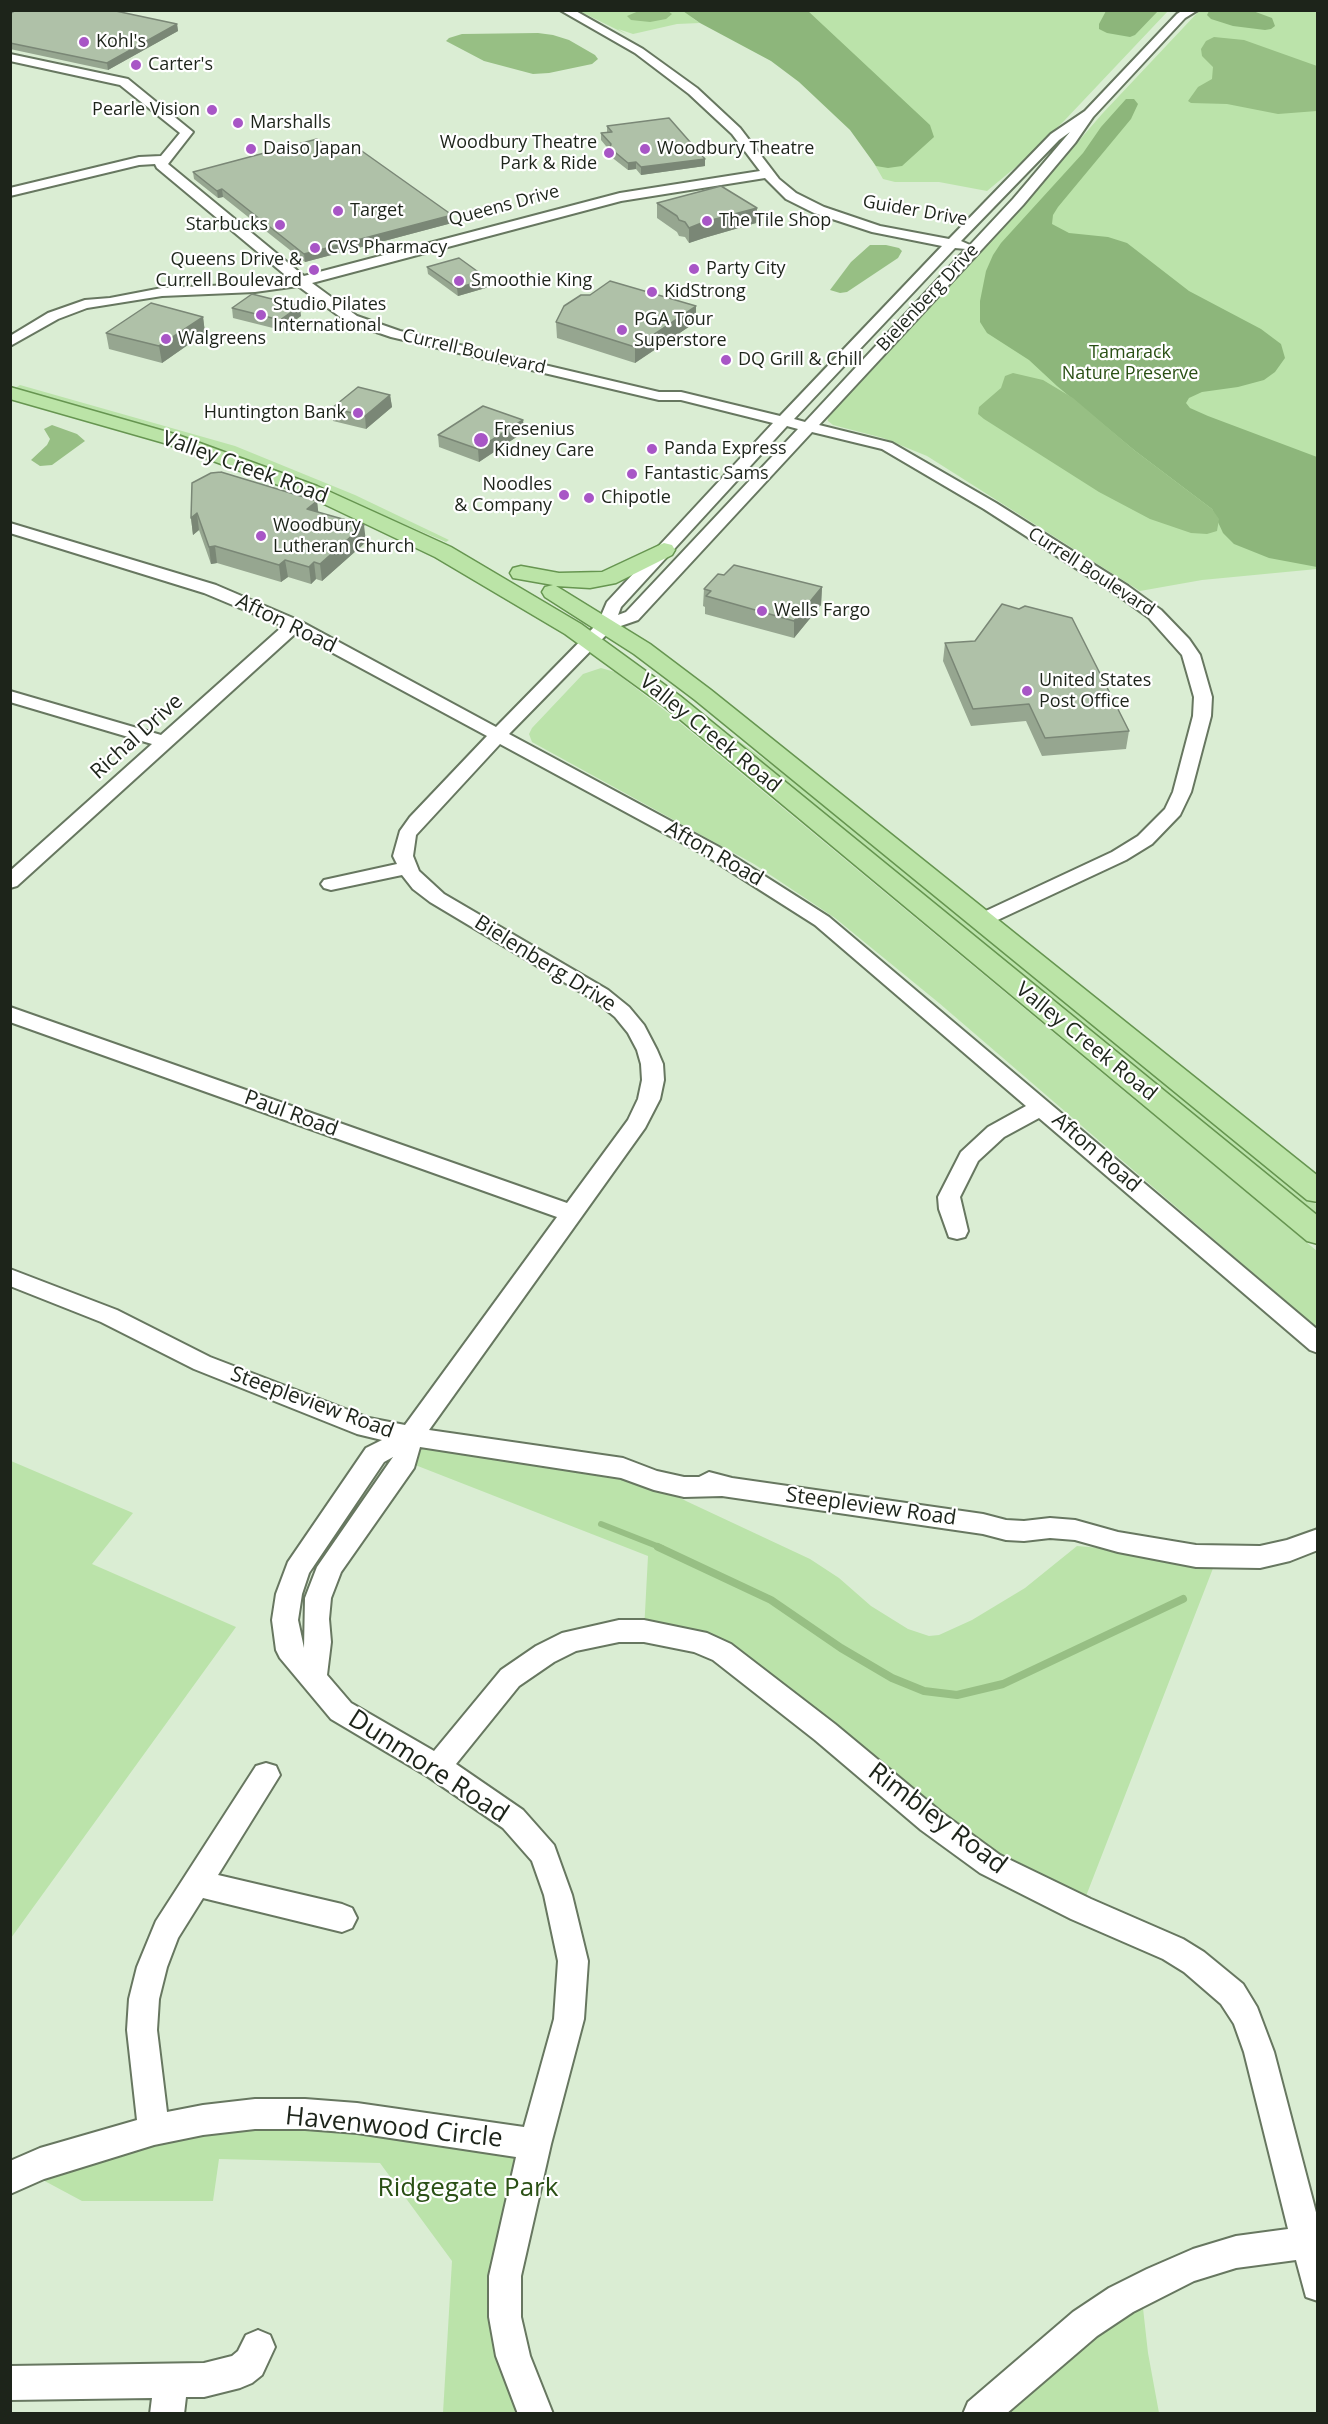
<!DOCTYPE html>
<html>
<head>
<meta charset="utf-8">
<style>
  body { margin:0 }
  #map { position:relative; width:1328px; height:2424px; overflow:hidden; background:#daedd3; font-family:"Open Sans",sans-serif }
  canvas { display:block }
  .frame { position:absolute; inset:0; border:12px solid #1d241a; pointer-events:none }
</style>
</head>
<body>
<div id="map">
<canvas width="1328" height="2424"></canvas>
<div class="frame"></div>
</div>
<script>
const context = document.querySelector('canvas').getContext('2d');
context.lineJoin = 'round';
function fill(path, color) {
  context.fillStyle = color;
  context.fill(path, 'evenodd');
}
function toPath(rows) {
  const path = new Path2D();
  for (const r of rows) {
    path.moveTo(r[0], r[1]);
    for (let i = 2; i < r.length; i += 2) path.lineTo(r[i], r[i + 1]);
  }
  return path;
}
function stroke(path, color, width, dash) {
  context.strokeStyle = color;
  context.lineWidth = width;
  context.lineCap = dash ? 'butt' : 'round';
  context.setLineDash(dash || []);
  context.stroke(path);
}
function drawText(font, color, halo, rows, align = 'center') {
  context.font = font + ' "Open Sans",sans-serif';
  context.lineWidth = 4.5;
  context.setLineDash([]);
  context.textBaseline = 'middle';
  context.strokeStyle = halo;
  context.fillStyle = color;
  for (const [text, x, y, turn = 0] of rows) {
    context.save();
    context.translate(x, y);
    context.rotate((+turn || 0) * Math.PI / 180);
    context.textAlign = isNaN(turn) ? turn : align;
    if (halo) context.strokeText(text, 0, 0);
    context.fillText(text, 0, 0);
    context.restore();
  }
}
fill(toPath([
  [579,11,1168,11,1064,121,1017,166,987,191,939,182,895,182,883,179,855,130,815,94,772,59,691,17,700,23,677,24,633,34,618,29,628,35],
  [1199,11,1317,11,1317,569,1202,580,1140,591,927,456,883,438,833,425,828,421,827,417,1019,210,1102,114],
  [20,385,235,446,355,495,449,540,446,542,300,480,220,450,14,389],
  [601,668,615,672,672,716,1317,1251,1317,1328,939,1003,835,918,754,864,532,742,529,734,532,728,583,674],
  [732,736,819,799,1317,1205,1317,1220,728,737],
  [410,1437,626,1469,686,1501,810,1559,839,1578,871,1606,908,1629,929,1636,939,1635,972,1620,1025,1588,1077,1546,1217,1558,1081,1909,1021,1880,745,1667,644,1631,648,1556,405,1461],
  [11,1461,133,1513,92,1564,236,1627,11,1938],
  [203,2120,535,2144,505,2276,536,2413,443,2413,452,2261,380,2163,219,2159,213,2201,82,2201,26,2171],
  [1141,2290,1148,2353,1159,2413,980,2414]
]), '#bbe3aa');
fill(toPath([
  [683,11,808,11,930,125,934,137,902,166,888,168,876,166,850,130,799,82,771,61,700,23],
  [1106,11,1106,10,1158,11,1135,35,1130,37,1107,33,1099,29,1099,24],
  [1209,11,1253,11,1272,18,1275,26,1271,29,1265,30,1233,26,1211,19,1207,15],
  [1126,99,1134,99,1138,104,1131,119,1058,207,1053,215,1052,224,1069,233,1108,237,1127,243,1189,291,1261,329,1281,344,1285,358,1275,372,1264,380,1238,387,1202,392,1189,398,1186,403,1190,408,1208,416,1317,457,1317,567,1269,558,1234,544,1223,533,1212,509,1134,450,1057,386,1029,360,987,333,980,322,980,301,986,271,993,255,1001,243,1083,153,1101,127]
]), '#8db67b');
fill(toPath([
  [641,10,668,11,672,14,666,19,650,22,631,20,627,16],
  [538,33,553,35,569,40,595,55,598,59,592,64,549,73,533,74,484,61,446,41,449,38,462,34],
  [1214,37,1244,40,1317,66,1317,111,1278,114,1227,104,1191,103,1188,101,1198,87,1212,79,1213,67,1202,56,1201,49,1206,41],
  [870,245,886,245,899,248,902,251,898,258,847,292,840,293,830,290,851,262],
  [1013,373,1043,380,1073,398,1134,450,1212,509,1219,519,1217,531,1207,534,1191,533,1150,519,1099,492,984,419,978,414,979,407,1001,388,1005,376],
  [52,425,77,434,85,441,52,465,40,466,31,460,47,445,50,439,44,429]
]), '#97bf84');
stroke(toPath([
  [601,1524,662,1548]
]), '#97bf84', 6);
stroke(toPath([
  [658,1547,771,1600,841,1648,892,1678,924,1691,957,1695,1003,1684,1183,1599]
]), '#97bf84', 8);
const minor = toPath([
  [560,10,574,10,643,49,697,88,740,128,779,179,796,193,824,207,880,226,949,239,1051,134,1085,111,1177,14,1183,10,1198,10,1185,18,1093,117,1075,143,1023,205,819,425,892,443,996,503,1128,586,1161,610,1189,639,1200,655,1212,697,1211,716,1191,792,1180,815,1152,844,1126,860,989,924,982,926,975,924,972,920,975,916,1112,852,1138,836,1165,809,1173,792,1193,716,1194,697,1182,655,1149,618,1116,594,984,509,882,449,812,432,638,620,612,629,509,734,719,847,829,917,1318,1330,1318,1353,1310,1350,1039,1118,1004,1137,978,1161,960,1197,968,1231,965,1237,957,1239,949,1237,939,1209,938,1197,961,1152,988,1127,1026,1106,815,925,705,855,500,744,416,835,413,856,419,871,444,894,608,990,629,1007,644,1025,657,1050,663,1064,664,1080,660,1099,645,1128,429,1430,623,1458,657,1471,684,1477,699,1477,709,1472,732,1478,983,1514,1006,1520,1024,1521,1050,1518,1075,1520,1118,1532,1196,1545,1260,1546,1287,1540,1318,1529,1318,1550,1290,1561,1260,1568,1196,1567,1118,1552,1075,1540,1050,1538,1024,1541,1006,1540,983,1534,722,1496,684,1497,654,1490,621,1478,420,1447,414,1468,341,1572,331,1598,329,1619,331,1642,327,1675,351,1703,434,1751,501,1670,536,1646,562,1633,619,1620,644,1620,707,1633,731,1644,835,1724,941,1812,1000,1855,1091,1899,1183,1939,1204,1952,1243,1984,1257,2007,1274,2052,1318,2220,1318,2301,1306,2297,1296,2260,1236,2268,1194,2281,1133,2312,1097,2336,1006,2414,963,2414,968,2402,1073,2312,1109,2288,1147,2269,1193,2249,1236,2236,1288,2229,1244,2052,1234,2024,1221,2004,1184,1972,1163,1959,1071,1919,980,1873,921,1830,815,1740,713,1660,694,1652,644,1642,619,1642,576,1651,554,1662,519,1686,456,1764,523,1810,554,1845,572,1895,588,1961,584,2019,551,2144,521,2276,521,2317,530,2356,553,2414,518,2414,496,2356,489,2317,489,2276,516,2157,357,2133,305,2129,255,2129,203,2135,154,2145,44,2179,10,2194,10,2161,40,2148,137,2120,127,2030,129,1999,137,1967,156,1921,256,1766,266,1763,276,1766,280,1775,218,1875,342,1904,352,1908,357,1918,352,1928,342,1932,203,1898,178,1938,167,1967,159,1999,157,2030,167,2112,203,2105,255,2099,305,2099,357,2103,524,2127,554,2019,558,1961,544,1895,532,1861,503,1828,427,1776,331,1719,280,1658,276,1650,272,1620,276,1594,288,1562,366,1448,382,1440,357,1434,194,1369,101,1322,10,1286,10,1269,117,1310,210,1357,369,1418,405,1425,557,1217,10,1022,10,1007,567,1203,628,1120,638,1099,642,1080,641,1064,637,1050,628,1033,615,1017,594,1000,430,902,413,889,402,875,331,890,324,888,321,884,324,880,397,864,393,856,400,831,410,817,487,736,296,633,17,886,10,888,10,871,152,744,10,702,10,691,161,735,283,626,204,593,10,533,10,523,216,585,300,621,496,727,598,623,607,602,773,423,681,400,659,400,391,337,347,322,298,286,255,292,162,296,87,308,58,319,10,346,10,336,48,313,85,300,110,298,162,288,255,284,290,279,157,168,155,164,139,165,10,196,10,188,139,157,161,156,180,133,120,85,10,61,10,54,128,79,193,132,168,164,304,276,620,193,760,171,732,134,689,94,635,53,560,10],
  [1070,132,1013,199,970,245,961,241,1059,140,1070,132],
  [765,178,786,199,814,213,872,232,942,246,780,416,681,392,659,392,400,331,357,316,312,283,621,201,765,178],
  [955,248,966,249,805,422,794,419,955,248],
  [787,426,798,429,626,612,618,615,621,607,787,426],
  [393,1457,317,1567,305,1598,304,1648,298,1620,302,1594,309,1573,384,1462,393,1457],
  [258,2330,270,2335,275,2347,262,2375,252,2383,240,2388,204,2397,186,2397,184,2414,150,2414,152,2398,10,2400,10,2366,204,2363,232,2356,238,2351,246,2335,258,2330]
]);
const major = toPath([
  [10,387,178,435,317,486,451,547,581,624,680,696,1318,1216,1318,1244,1307,1241,664,706,565,634,435,557,303,494,164,443,10,399,10,387],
  [664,543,672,545,675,550,672,555,616,583,590,588,556,586,650,644,711,690,1318,1176,1318,1202,1307,1200,695,700,634,654,545,597,542,592,545,587,553,585,513,578,510,573,513,568,521,566,559,573,602,572,664,543]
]);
stroke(minor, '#677760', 4);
stroke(major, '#669550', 3);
fill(minor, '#fff');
fill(major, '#bbe4a7');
fill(toPath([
  [84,11,177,24,178,31,108,70,10,49,10,14],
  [607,126,705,166,641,175,636,169,628,170,610,156,610,151,601,140,601,133,607,132],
  [332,150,452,223,305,262,223,197,218,198,194,179,193,172],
  [657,203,757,208,756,223,704,238,689,243,685,237,679,236,677,232,657,218],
  [427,267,489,287,458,296,428,274],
  [696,306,696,322,635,363,557,338,556,322],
  [232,308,301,316,281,330,233,318],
  [203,317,205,333,162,363,109,349,106,333],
  [390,395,392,407,366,429,333,421,332,408],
  [523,420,524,432,479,462,439,447,438,435],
  [221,472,317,501,318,512,366,542,322,581,316,579,311,584,288,577,281,582,217,563,211,564,199,530,193,535,191,518],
  [724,575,822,587,821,605,794,638,705,614,705,607,703,606,704,589],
  [945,643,1129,731,1126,749,1042,756,1026,721,971,726,943,661]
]), '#96a690');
fill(toPath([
  [177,24,178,31,108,70,107,63],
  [705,159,705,166,641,175,641,167],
  [636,162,636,169,628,170,628,163],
  [222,189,223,197,218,198,217,191],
  [757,208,756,223,704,238,689,243,689,228,704,222],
  [452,215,452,223,305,262,304,254],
  [488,279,489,287,458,296,457,288],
  [300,306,301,316,281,330,280,320],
  [696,306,696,322,635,363,635,347],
  [203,317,205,333,162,363,159,346],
  [390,395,392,407,366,429,365,416],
  [523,420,524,432,479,462,478,449],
  [317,501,319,518,307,509],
  [197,513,199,530,193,535,191,518],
  [364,525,366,542,322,581,320,564],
  [215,546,217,563,211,564,209,547],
  [285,560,288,577,281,582,279,565],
  [314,562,316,579,311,584,309,567],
  [822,587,821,605,794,638,794,621]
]), '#7a8776');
const building = toPath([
  [16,10,111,10,177,24,107,63,10,43,10,14,16,10],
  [669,118,705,159,641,167,636,162,628,163,610,148,611,144,601,133,612,132,607,126,669,118],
  [317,139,332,150,338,149,343,153,359,149,452,215,304,254,222,189,217,191,193,172,317,139],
  [721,186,757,208,704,222,689,228,685,222,679,220,677,216,657,203,721,186],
  [459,258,488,279,457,288,427,267,459,258],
  [610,281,696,306,635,347,556,322,564,306,581,295,590,295,610,281],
  [252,294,300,306,280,320,232,308,252,294],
  [151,303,203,317,159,346,106,333,151,303],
  [358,387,390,395,365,416,332,408,358,387],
  [483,406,523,420,478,449,438,435,483,406],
  [221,472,317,501,307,509,364,525,320,564,314,562,309,567,285,560,279,565,215,546,209,547,197,513,191,518,192,483,211,473,221,472],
  [734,565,822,587,794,621,706,596,711,591,704,589,718,574,724,575,734,565],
  [1002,604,1019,609,1025,606,1072,618,1129,731,1045,738,1029,704,973,709,945,643,975,641,1002,604]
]);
fill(building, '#afc1a8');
stroke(building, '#7a8776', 1.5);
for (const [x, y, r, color] of [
  [84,42,6,"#a856c6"],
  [136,65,6,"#a856c6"],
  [212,110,6,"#a856c6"],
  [238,123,6,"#a856c6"],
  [251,149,6,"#a856c6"],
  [645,149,6,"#a856c6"],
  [609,153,6,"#a856c6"],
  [338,211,6,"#a856c6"],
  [707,221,6,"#a856c6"],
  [280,225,6,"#a856c6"],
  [315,248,6,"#a856c6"],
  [694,269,6,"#a856c6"],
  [314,270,6,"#a856c6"],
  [459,281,6,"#a856c6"],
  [652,292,6,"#a856c6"],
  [261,315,6,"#a856c6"],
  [622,330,6,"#a856c6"],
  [166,339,6,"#a856c6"],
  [726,360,6,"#a856c6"],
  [358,413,6,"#a856c6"],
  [481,440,8,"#a856c6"],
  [652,449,6,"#a856c6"],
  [632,474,6,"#a856c6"],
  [564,495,6,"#a856c6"],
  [589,498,6,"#a856c6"],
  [261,536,6,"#a856c6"],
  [762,611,6,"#a856c6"],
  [1027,691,6,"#a856c6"]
]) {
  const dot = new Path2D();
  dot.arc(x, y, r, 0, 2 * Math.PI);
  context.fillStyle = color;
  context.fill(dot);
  stroke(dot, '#fff', 2);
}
drawText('18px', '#1d241a', '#fff', [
  ["Kohl's",96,42],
  ["Carter's",148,65],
  ["Pearle Vision",200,110,"right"],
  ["Marshalls",250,123],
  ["Woodbury Theatre",597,143,"right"],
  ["Park & Ride",597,164,"right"],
  ["Daiso Japan",263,149],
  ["Woodbury Theatre",657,149],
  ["Target",350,211],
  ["The Tile Shop",719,221],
  ["Starbucks",268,225,"right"],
  ["CVS Pharmacy",327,248],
  ["Queens Drive &",302,260,"right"],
  ["Currell Boulevard",302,281,"right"],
  ["Party City",706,269],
  ["Smoothie King",471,281],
  ["KidStrong",664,292],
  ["Studio Pilates",273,305],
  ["International",273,326],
  ["PGA Tour",634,320],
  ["Superstore",634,341],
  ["Walgreens",178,339],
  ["DQ Grill & Chill",738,360],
  ["Huntington Bank",346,413,"right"],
  ["Fresenius",494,430],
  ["Kidney Care",494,451],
  ["Panda Express",664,449],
  ["Fantastic Sams",644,474],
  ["Noodles",552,485,"right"],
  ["& Company",552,506,"right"],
  ["Chipotle",601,498],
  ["Woodbury",273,526],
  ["Lutheran Church",273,547],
  ["Wells Fargo",774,611],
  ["United States",1039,681],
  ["Post Office",1039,702]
], 'left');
drawText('18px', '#1d241a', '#fff', [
  ["Queens Drive",504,206,-15],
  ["Guider Drive",915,211,10],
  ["Bielenberg Drive",928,298,-47],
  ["Currell Boulevard",474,352,13],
  ["Currell Boulevard",1091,572,33]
]);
drawText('18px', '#2a5015', '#fff', [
  ["Tamarack",1130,353],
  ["Nature Preserve",1130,374]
]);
drawText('21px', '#1d241a', '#fff', [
  ["Valley Creek Road",245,468,20],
  ["Afton Road",286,624,26],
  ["Valley Creek Road",710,734,39],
  ["Richal Drive",137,737,-42],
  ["Afton Road",714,854,30],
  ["Bielenberg Drive",545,964,32],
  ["Valley Creek Road",1086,1042,39],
  ["Paul Road",291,1114,20],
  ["Afton Road",1096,1153,41],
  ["Steepleview Road",312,1403,20],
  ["Steepleview Road",871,1507,8]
]);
drawText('26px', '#1d241a', '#fff', [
  ["Dunmore Road",428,1767,33],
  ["Rimbley Road",937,1819,37],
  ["Havenwood Circle",394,2128,6]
]);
drawText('26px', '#2a5015', '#fff', [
  ["Ridgegate Park",468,2189]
]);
</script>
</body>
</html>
